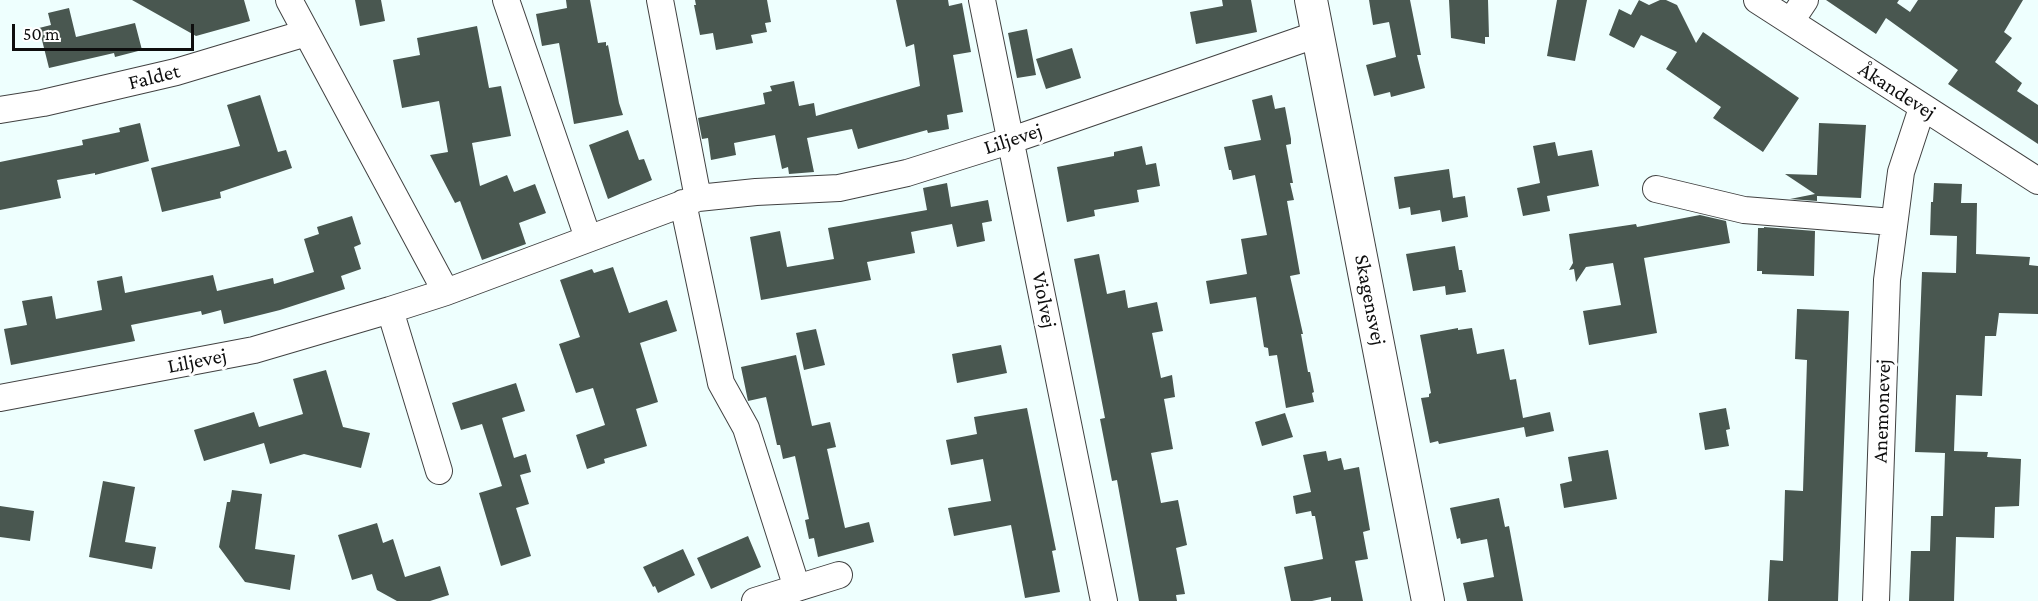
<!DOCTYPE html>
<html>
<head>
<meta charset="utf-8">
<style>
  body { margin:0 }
  #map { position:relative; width:2038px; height:601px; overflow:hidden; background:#eefffe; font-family:"Crimson Pro",serif }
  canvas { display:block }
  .scale { position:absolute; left:12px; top:24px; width:182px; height:27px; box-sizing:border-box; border:3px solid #0e0e0e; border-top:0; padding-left:8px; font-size:18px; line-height:21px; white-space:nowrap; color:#0e0e0e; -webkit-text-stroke:4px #fff; paint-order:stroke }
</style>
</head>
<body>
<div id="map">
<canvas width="2038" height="601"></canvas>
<div class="scale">50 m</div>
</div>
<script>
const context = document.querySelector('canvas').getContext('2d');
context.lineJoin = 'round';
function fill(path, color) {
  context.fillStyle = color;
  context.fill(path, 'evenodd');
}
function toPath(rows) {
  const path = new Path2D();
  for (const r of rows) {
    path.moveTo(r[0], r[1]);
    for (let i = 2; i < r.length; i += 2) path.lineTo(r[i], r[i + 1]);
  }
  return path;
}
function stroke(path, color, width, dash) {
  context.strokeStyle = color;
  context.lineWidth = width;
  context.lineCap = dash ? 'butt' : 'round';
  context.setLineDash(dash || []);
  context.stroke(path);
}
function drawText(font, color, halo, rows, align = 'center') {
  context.font = font + ' "Crimson Pro",serif';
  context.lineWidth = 6;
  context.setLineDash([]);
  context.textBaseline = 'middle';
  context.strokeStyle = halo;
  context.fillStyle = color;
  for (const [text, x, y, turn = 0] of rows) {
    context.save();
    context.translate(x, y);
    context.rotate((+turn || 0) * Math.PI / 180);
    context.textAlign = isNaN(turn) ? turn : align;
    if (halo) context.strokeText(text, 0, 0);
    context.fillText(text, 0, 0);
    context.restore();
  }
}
fill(toPath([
  [132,0,244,0,250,21,196,36],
  [355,0,381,0,385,21,360,26],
  [566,0,590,0,598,43,606,42,606,46,608,45,619,103,623,115,574,124,559,43,542,46,536,14,567,8],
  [695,0,767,0,771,22,765,23,767,32,751,35,753,43,716,50,713,33,700,35,694,5,696,5],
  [896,0,948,0,949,6,962,3,971,52,953,55,963,112,947,115,949,129,928,133,927,130,858,149,852,129,807,138,814,172,789,174,788,167,782,169,775,135,734,143,736,155,711,160,708,138,702,139,698,118,765,104,763,93,772,91,770,86,794,81,799,106,814,103,816,116,920,86,914,44,906,47],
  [1222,0,1251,0,1257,32,1196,44,1190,12,1223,6],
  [1369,0,1410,0,1421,55,1417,55,1425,88,1391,97,1390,92,1374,96,1366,65,1396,57,1389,22,1373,25],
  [1449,0,1488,0,1489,37,1485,37,1485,44,1451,38],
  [1557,0,1587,0,1575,61,1547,56],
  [1639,0,1649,5,1660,0,1666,0,1677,5,1696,43,1703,32,1799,98,1763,152,1713,118,1721,107,1666,69,1677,52,1641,35,1634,48,1609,35,1619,9,1631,15],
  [1826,0,1899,0,1897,3,1910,12,1918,0,2023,0,2004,32,2012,38,1995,62,2022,83,2017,91,2038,105,2038,144,1948,84,1958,70,1886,18,1876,34],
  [69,8,76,37,135,23,142,50,115,57,114,53,49,68,39,28,51,25,48,13],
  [477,26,489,88,501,86,511,136,472,143,480,186,507,175,514,192,535,184,546,213,519,223,526,244,482,260,460,201,455,203,430,155,448,152,439,101,402,108,393,60,420,55,417,38],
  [1027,29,1036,75,1017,78,1008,33],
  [1072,48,1081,78,1046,89,1036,59],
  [260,95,278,152,286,150,292,168,220,192,221,198,162,212,151,168,240,146,227,105],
  [1272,95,1275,109,1285,107,1291,139,1291,144,1286,145,1293,183,1290,183,1294,200,1287,201,1300,274,1290,276,1303,334,1301,334,1308,372,1310,372,1314,392,1312,393,1314,402,1286,408,1277,355,1269,356,1268,348,1264,347,1256,297,1210,304,1206,281,1247,274,1241,239,1267,235,1255,175,1233,180,1231,170,1229,170,1224,147,1261,140,1252,100],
  [140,123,149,161,95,175,95,173,57,180,61,198,0,210,0,162,83,145,82,140,120,132,119,128],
  [1819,123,1866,125,1861,198,1817,196,1817,201,1790,199,1815,194,1785,174,1817,175],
  [628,130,639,160,644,159,652,180,608,199,589,145],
  [1555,142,1558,156,1592,150,1599,186,1547,196,1550,211,1523,216,1517,188,1540,183,1533,146],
  [1142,146,1146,165,1156,163,1160,186,1137,190,1139,202,1094,210,1095,216,1067,222,1057,167,1114,156,1114,152],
  [1449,169,1453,198,1465,196,1468,217,1442,222,1440,210,1411,215,1410,207,1399,209,1394,177],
  [947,183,951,207,988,200,992,221,982,223,985,241,957,247,952,224,911,232,915,253,867,262,871,280,761,300,750,237,780,231,787,267,834,259,828,228,927,210,923,188],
  [1934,183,1962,184,1961,203,1977,203,1976,254,2030,257,2029,265,2038,266,2038,314,1999,313,1996,336,1985,336,1982,396,1956,395,1954,451,1988,452,1987,457,2021,459,2019,506,1995,507,1994,538,1956,537,1954,601,1909,601,1911,551,1930,551,1931,516,1943,516,1945,453,1915,452,1922,272,1956,273,1957,236,1930,235,1931,202,1933,202],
  [1700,215,1726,221,1730,243,1644,258,1657,333,1589,345,1583,311,1621,305,1613,263,1586,267,1576,282,1574,269,1569,270,1573,263,1569,234,1636,224,1637,227],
  [352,216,361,244,354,247,361,269,341,276,345,289,280,310,224,324,221,310,202,315,201,311,131,325,135,341,11,365,4,329,27,325,22,301,52,296,56,319,102,310,97,281,122,276,125,293,213,275,217,291,273,278,274,284,314,272,304,239,319,234,317,227],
  [1764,227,1815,231,1814,276,1762,274,1762,271,1757,271,1758,228,1764,228],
  [1455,246,1459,270,1462,270,1466,292,1446,295,1445,286,1413,291,1406,254],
  [1099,254,1107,294,1125,290,1128,308,1157,302,1163,331,1152,333,1161,378,1172,375,1175,397,1164,399,1173,449,1151,453,1161,503,1178,500,1187,545,1176,548,1185,594,1176,595,1177,601,1139,601,1117,480,1112,481,1100,419,1105,418,1074,259],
  [613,267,629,313,667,300,677,331,640,343,658,402,636,409,647,446,604,459,605,463,587,469,576,435,605,425,593,388,576,393,559,344,580,337,560,280,592,269,594,273],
  [1797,309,1849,311,1838,601,1768,601,1770,560,1783,561,1785,490,1803,491,1807,360,1795,359],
  [1458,328,1458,330,1472,328,1477,354,1504,349,1510,380,1516,379,1523,418,1550,412,1554,431,1526,437,1524,427,1439,444,1438,441,1430,443,1421,398,1429,397,1429,394,1431,393,1420,335],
  [816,329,825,365,804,370,796,333],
  [1001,345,1007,373,957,383,952,354],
  [796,355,812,426,830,422,836,447,827,449,845,528,869,522,874,542,818,557,814,538,809,539,805,520,809,519,795,456,783,459,780,445,777,445,766,397,748,401,741,367],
  [326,370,343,427,370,433,361,468,304,454,270,464,264,443,204,461,194,430,254,412,259,427,303,414,293,379],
  [516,383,525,411,502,418,514,458,526,454,531,472,520,475,529,504,516,508,531,556,501,566,479,493,502,486,482,424,461,430,452,403],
  [1027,408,1056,550,1052,551,1060,592,1025,598,1011,525,954,536,948,508,991,501,983,459,951,465,946,440,977,434,974,417],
  [1726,408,1730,429,1726,430,1729,446,1705,450,1699,413],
  [1285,413,1293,437,1262,446,1255,422],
  [1608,450,1617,499,1564,508,1560,484,1572,481,1568,457],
  [1326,451,1328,461,1341,458,1344,470,1359,467,1370,530,1363,532,1368,559,1355,561,1363,601,1331,601,1331,597,1312,601,1291,601,1284,567,1323,559,1315,516,1312,516,1311,511,1296,514,1293,496,1311,492,1303,455],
  [103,481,135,487,125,542,156,547,152,569,89,557],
  [232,490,262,494,255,549,295,555,290,590,245,582,219,547,227,502,230,502],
  [1499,498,1505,527,1509,526,1523,601,1467,601,1463,583,1494,577,1487,539,1461,544,1460,538,1457,539,1450,508],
  [0,506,34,511,30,541,0,537],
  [377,523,383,543,393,539,405,577,440,566,449,595,430,601,397,601,377,590,372,574,352,580,338,535],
  [748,536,761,567,711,589,697,558],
  [683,549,695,575,658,593,655,586,653,587,643,567]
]), '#495750');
const minor = toPath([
  [289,0,446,292],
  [506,0,588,238],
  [660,0,698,198],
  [982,0,1104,601],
  [1757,0,2038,181],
  [1791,21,1805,0],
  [0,110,43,103,176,72,306,33],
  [1656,189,1744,210,1893,222],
  [683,203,721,383,746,428,797,588],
  [390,310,439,471],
  [0,398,254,350,390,310,446,292,698,198,756,192,839,188,907,173,1012,140,1318,34],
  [755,601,839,575],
  [1876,601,1887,280,1901,172,1922,108]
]);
const tertiary = toPath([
  [1311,0,1428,601]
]);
stroke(minor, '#414141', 28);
stroke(tertiary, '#414141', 34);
stroke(minor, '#fff', 26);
stroke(tertiary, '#fff', 32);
drawText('21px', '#0e0e0e', '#fff', [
  ["Faldet",154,77,-14],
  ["Åkandevej",1897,91,33],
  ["Liljevej",1013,139,-18],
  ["Violvej",1044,300,79],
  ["Skagensvej",1370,300,79],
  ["Liljevej",197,361,-11],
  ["Anemonevej",1882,411,-88]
]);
</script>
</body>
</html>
